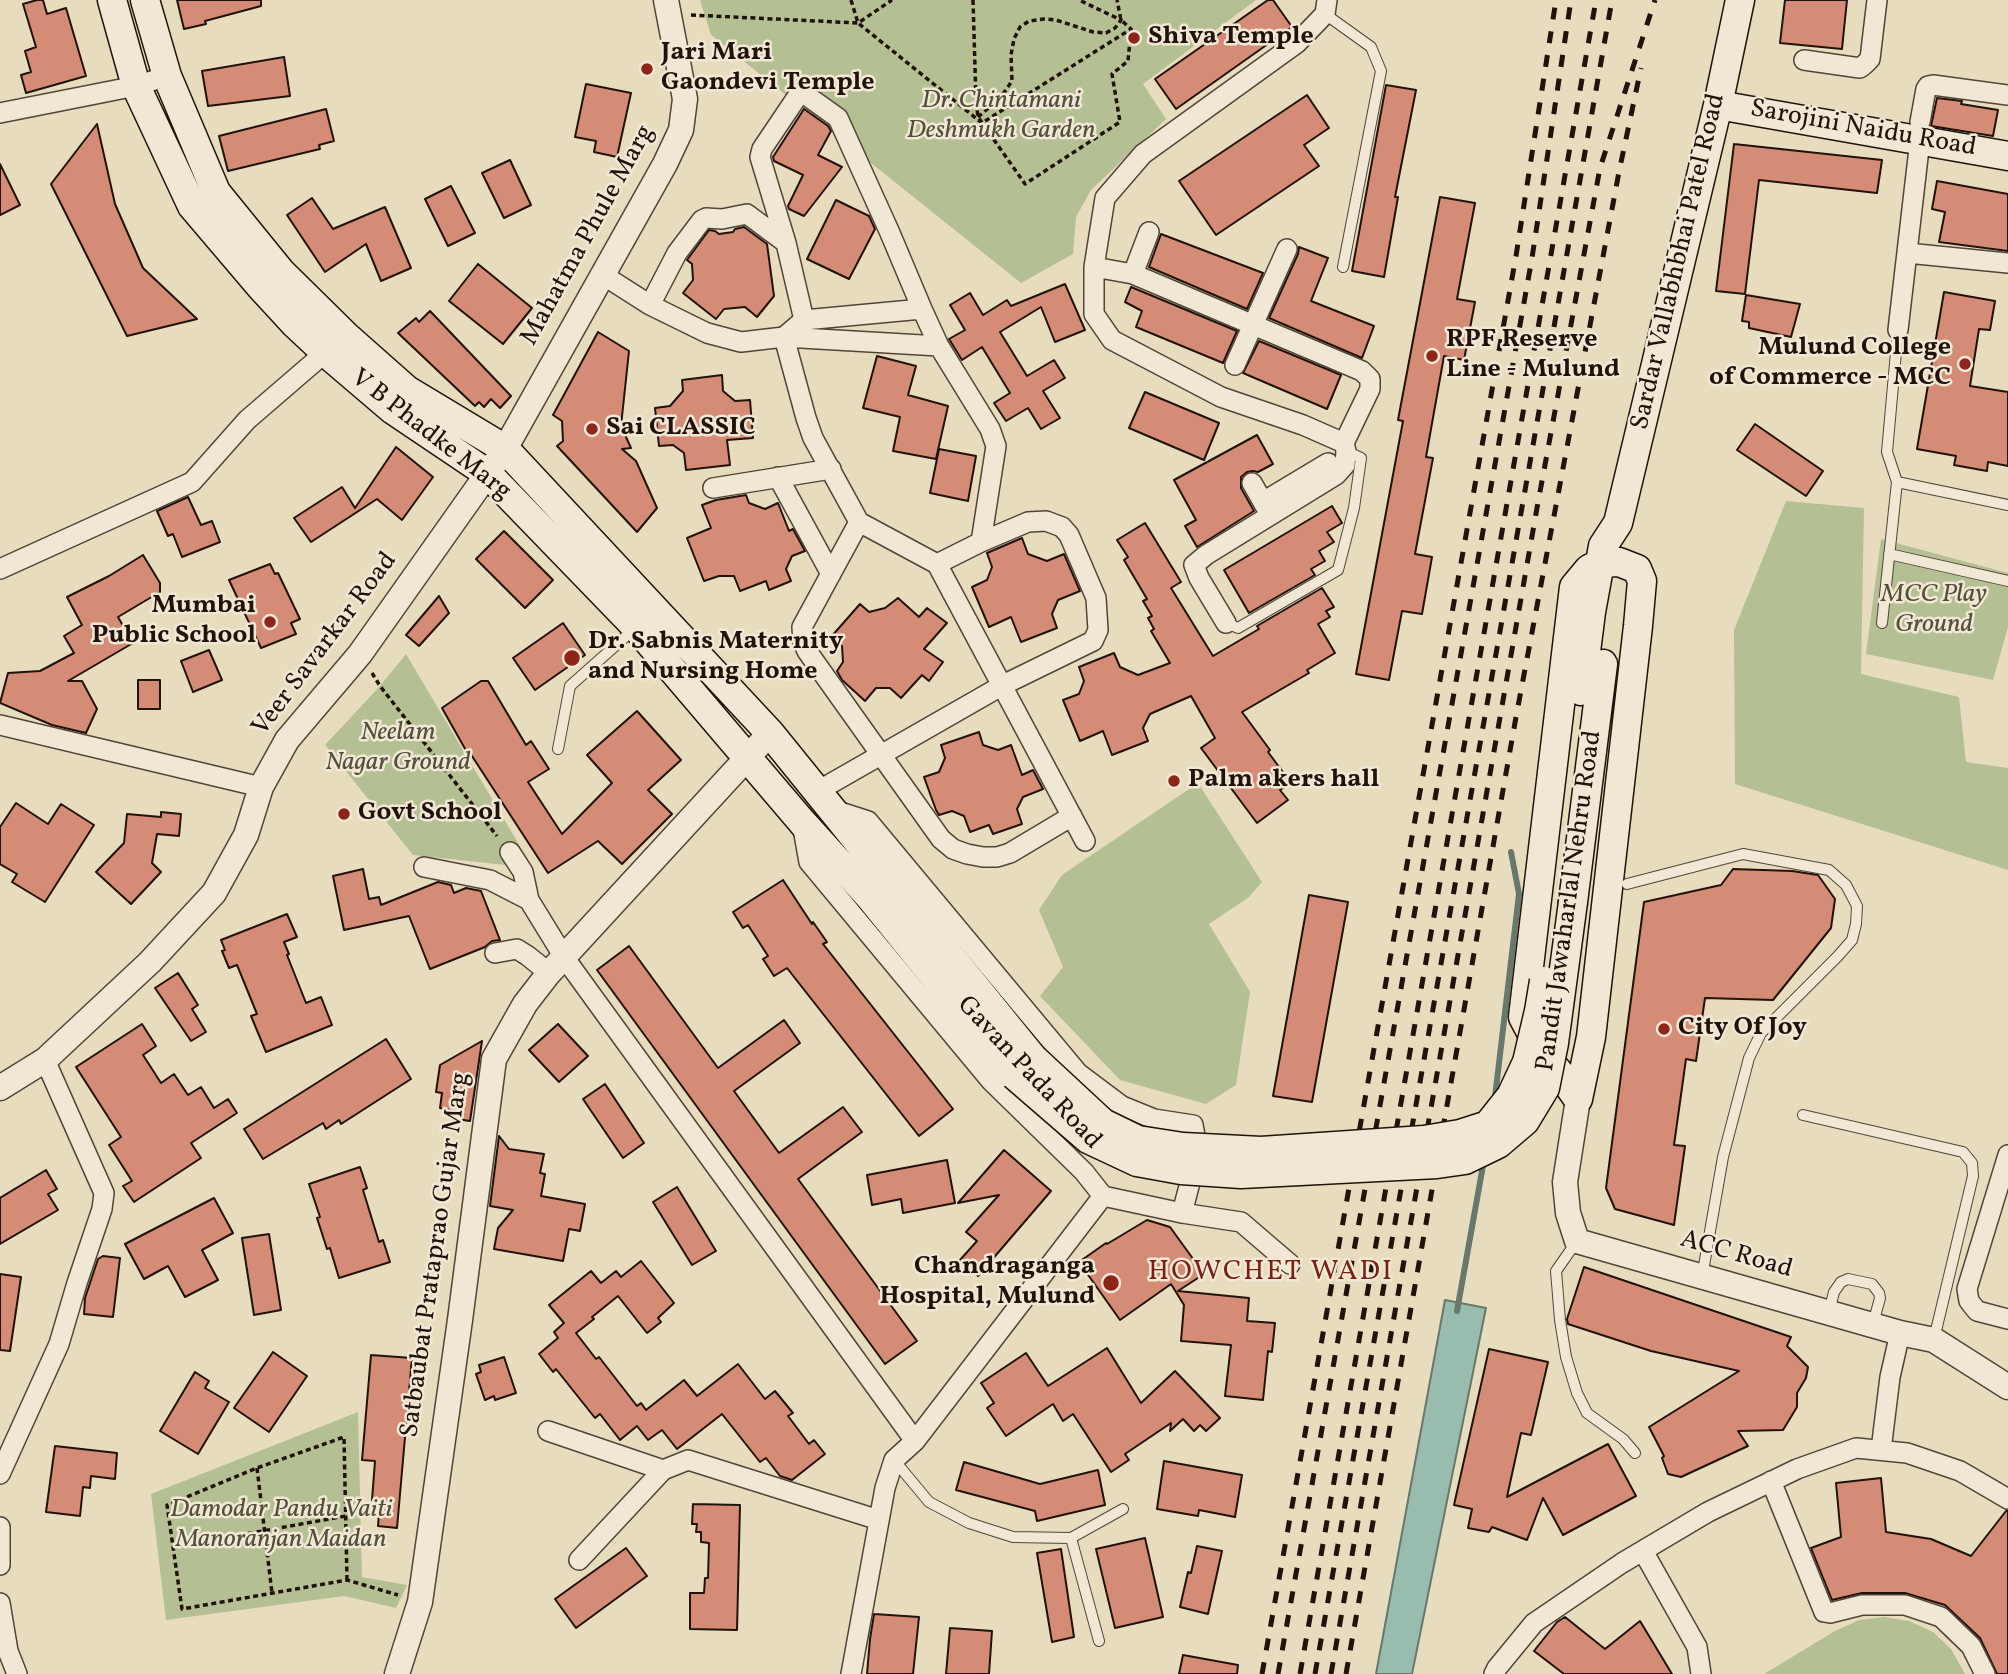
<!DOCTYPE html>
<html>
<head>
<meta charset="utf-8">
<style>
  body { margin:0 }
  canvas { display:block; background:#e8dcbe }
</style>
</head>
<body>
<canvas width="2008" height="1674"></canvas>
<script>
const context = document.querySelector('canvas').getContext('2d');
context.lineJoin = 'round';
function fill(path, color) {
  context.fillStyle = color;
  context.fill(path, 'evenodd');
}
function toPath(rows) {
  const path = new Path2D();
  for (const r of rows) {
    path.moveTo(r[0], r[1]);
    for (let i = 2; i < r.length; i += 2) path.lineTo(r[i], r[i + 1]);
  }
  return path;
}
function stroke(path, color, width, dash) {
  context.strokeStyle = color;
  context.lineWidth = width;
  context.lineCap = dash ? 'butt' : 'round';
  context.setLineDash(dash || []);
  context.stroke(path);
}
function drawText(font, color, halo, rows, align = 'center') {
  context.font = font + ' Vollkorn,serif';
  context.lineWidth = 5;
  context.setLineDash([]);
  context.textBaseline = 'middle';
  context.strokeStyle = halo;
  context.fillStyle = color;
  for (const [text, x, y, turn = 0] of rows) {
    context.save();
    context.translate(x, y);
    context.rotate((+turn || 0) * Math.PI / 180);
    context.textAlign = isNaN(turn) ? turn : align;
    if (halo) context.strokeText(text, 0, 0);
    context.fillText(text, 0, 0);
    context.restore();
  }
}
fill(toPath([
  [700,0,1256,0,1143,84,1166,119,1091,190,1076,217,1073,254,1021,283,711,35],
  [1786,501,1864,508,1861,674,1959,697,1966,762,2008,768,2008,870,1735,784,1734,630],
  [1881,539,2008,573,2008,627,1993,680,1866,654],
  [406,654,533,868,413,855,325,745,380,686],
  [1198,783,1262,882,1249,897,1209,924,1250,992,1236,1085,1206,1104,1120,1080,1040,996,1063,967,1039,910,1062,875],
  [358,1412,362,1577,407,1585,396,1608,344,1596,166,1620,151,1494],
  [1884,1617,1909,1621,1933,1632,1951,1649,1965,1674,1764,1674,1835,1631,1859,1620]
]), '#b4c093');
const water = toPath([
  [1445,1300,1486,1308,1412,1674,1376,1674,1445,1300]
]);
fill(water, '#98bcad');
stroke(water, '#68786c', 2);
stroke(toPath([
  [1495,1097,1519,894,1511,852],
  [1457,1311,1484,1160]
]), '#68786c', 6);
const building = toPath([
  [37,0,43,0,47,14,66,8,86,76,26,93,21,75,31,72,25,51,36,47,23,4,37,0],
  [177,0,261,0,261,6,205,21,206,24,184,29,177,0],
  [1268,0,1273,0,1292,27,1176,109,1155,79,1268,0],
  [1785,0,1847,0,1842,49,1780,43,1785,0],
  [284,57,290,96,208,106,202,71,284,57],
  [586,84,631,93,617,157,594,152,596,141,575,137,586,84],
  [1386,85,1416,90,1395,197,1398,197,1384,277,1352,271,1386,85],
  [1307,95,1329,128,1304,145,1319,166,1216,235,1179,181,1307,95],
  [1937,98,1962,101,1961,104,1998,110,1993,136,1931,126,1937,98],
  [326,109,334,141,319,145,320,149,228,171,219,136,326,109],
  [804,109,828,126,831,131,818,155,842,167,804,216,789,209,788,206,803,175,774,161,773,157,804,109],
  [97,124,115,204,143,268,197,319,127,336,51,184,97,124],
  [1734,144,1882,160,1877,193,1759,180,1745,294,1716,291,1734,144],
  [510,160,531,205,504,218,482,173,510,160],
  [0,164,20,205,0,215,0,164],
  [1937,181,2008,194,2008,251,1939,242,1945,212,1932,209,1937,181],
  [451,186,475,233,448,246,425,199,451,186],
  [1440,197,1475,203,1457,299,1475,302,1464,360,1444,356,1426,457,1433,458,1415,554,1432,557,1422,614,1402,611,1389,680,1356,674,1403,421,1398,420,1440,197],
  [312,198,333,229,385,207,411,268,381,281,366,244,325,272,287,215,312,198],
  [836,200,869,216,875,229,849,279,807,259,836,200],
  [744,227,767,244,774,296,757,317,745,307,724,309,716,319,683,293,693,280,692,264,687,260,709,230,715,231,719,234,733,232,735,229,744,227],
  [1161,234,1263,273,1247,309,1149,267,1161,234],
  [1299,247,1328,258,1311,301,1374,326,1362,358,1269,318,1298,254,1299,247],
  [478,264,532,308,503,344,449,301,478,264],
  [1065,284,1085,330,1055,342,1041,307,1000,332,1027,376,1054,360,1065,378,1043,391,1060,418,1041,429,1028,408,1006,421,994,403,1010,393,982,347,962,360,949,339,965,330,950,305,970,293,983,315,1007,300,1011,306,1065,284],
  [1131,287,1237,331,1223,363,1136,327,1142,311,1125,302,1131,287],
  [1944,292,1995,301,1990,330,1979,329,1970,386,2008,392,2008,466,1988,462,1987,471,1954,465,1956,456,1917,449,1944,292],
  [1746,295,1800,304,1791,337,1749,328,1749,322,1742,321,1746,295],
  [430,311,511,396,500,408,491,399,484,407,479,402,475,406,398,333,416,318,419,322,430,311],
  [598,332,629,351,621,426,631,448,622,449,636,461,657,508,637,532,557,446,563,441,562,421,553,415,598,332],
  [1259,341,1341,375,1327,409,1243,373,1259,341],
  [877,356,916,366,908,395,948,406,936,459,893,451,900,417,863,408,877,356],
  [722,375,723,391,735,401,750,400,753,438,727,440,730,465,686,470,684,453,673,445,659,446,655,408,670,406,683,391,682,380,722,375],
  [1145,392,1219,423,1204,460,1129,428,1145,392],
  [1755,424,1823,471,1806,496,1737,450,1755,424],
  [1257,435,1273,464,1258,472,1253,471,1247,472,1241,477,1241,488,1254,511,1197,547,1185,526,1196,520,1174,480,1257,435],
  [396,447,433,477,402,520,377,499,311,542,294,518,342,487,355,508,396,447],
  [939,449,976,456,968,501,930,493,939,449],
  [746,495,749,503,765,509,778,503,789,531,793,529,805,551,792,556,786,569,791,581,769,590,766,581,740,591,734,576,719,576,704,581,687,538,711,528,702,505,716,500,746,495],
  [188,497,201,525,212,521,220,542,182,557,173,534,168,536,157,511,188,497],
  [1332,506,1342,523,1327,532,1334,542,1319,551,1325,561,1311,569,1315,575,1249,613,1224,570,1332,506],
  [1145,523,1181,582,1171,588,1213,656,1259,629,1257,626,1322,588,1334,607,1326,611,1330,617,1318,624,1335,653,1307,670,1309,673,1242,712,1270,750,1268,752,1291,783,1280,790,1288,800,1257,823,1201,748,1215,738,1191,696,1150,714,1143,728,1148,741,1112,755,1103,731,1080,741,1063,700,1079,694,1084,681,1079,667,1114,653,1120,667,1138,675,1170,663,1151,631,1154,629,1148,618,1152,616,1143,601,1147,599,1124,560,1128,557,1117,540,1145,523],
  [504,531,553,580,525,608,476,559,504,531],
  [1022,538,1028,554,1047,561,1064,554,1080,591,1058,600,1052,614,1057,628,1021,642,1011,617,989,627,972,587,987,580,992,567,987,553,1022,538],
  [143,555,160,583,160,592,118,617,133,643,68,681,82,681,97,709,86,733,52,725,0,703,8,673,40,671,74,653,64,636,82,625,67,597,109,576,143,555],
  [270,564,275,574,278,573,300,619,291,623,296,634,261,648,229,580,270,564],
  [439,596,449,613,419,646,406,635,439,596],
  [898,598,919,617,927,608,947,623,924,649,943,662,929,681,922,675,901,698,890,688,876,688,865,701,842,680,837,671,843,662,842,646,831,637,860,604,869,612,885,608,898,598],
  [563,623,585,655,535,690,513,658,563,623],
  [209,650,222,680,193,692,181,661,209,650],
  [138,680,160,680,160,709,138,709,138,680],
  [481,681,488,681,526,745,531,741,549,769,528,782,562,834,612,783,587,755,637,711,681,760,648,790,672,814,622,864,598,841,548,873,470,753,468,754,442,708,481,681],
  [979,732,983,745,998,750,1011,745,1022,775,1033,770,1043,789,1023,797,1017,809,1022,824,993,834,989,825,970,832,964,816,952,811,939,815,936,810,924,777,939,772,945,758,941,745,979,732],
  [16,803,48,824,61,804,94,825,45,902,12,882,17,874,0,864,0,827,16,803],
  [161,812,181,814,179,836,157,834,152,863,161,872,131,904,96,872,124,843,127,814,161,817,161,812],
  [363,869,369,899,379,897,381,905,438,882,451,885,454,893,466,888,481,891,500,940,492,941,485,947,430,969,409,916,344,930,333,876,363,869],
  [1733,869,1792,871,1818,875,1835,899,1831,928,1773,1000,1705,998,1696,1061,1686,1059,1674,1145,1685,1146,1674,1225,1615,1209,1606,1188,1644,902,1721,885,1733,869],
  [783,880,812,924,813,922,827,942,823,944,953,1109,919,1136,787,968,774,976,763,959,768,956,748,925,743,928,733,912,783,880],
  [1309,895,1348,902,1312,1102,1273,1096,1309,895],
  [287,914,297,937,284,942,289,954,287,955,306,1003,321,997,332,1025,266,1052,251,1016,257,1014,237,965,229,968,222,951,225,950,221,940,287,914],
  [629,946,718,1068,784,1020,800,1043,734,1091,779,1153,843,1107,862,1132,798,1179,917,1341,885,1364,597,970,629,946],
  [178,973,198,1005,192,1009,206,1032,191,1041,155,988,178,973],
  [142,1024,156,1046,143,1055,161,1083,174,1074,188,1095,201,1087,214,1108,228,1099,237,1113,191,1143,201,1158,134,1202,123,1186,132,1181,109,1145,121,1137,76,1067,142,1024],
  [558,1024,588,1056,559,1082,529,1050,558,1024],
  [386,1039,411,1079,341,1124,339,1120,326,1129,323,1123,263,1159,244,1129,386,1039],
  [482,1041,470,1121,450,1118,450,1110,440,1108,442,1093,436,1092,440,1065,482,1041],
  [605,1084,644,1143,623,1158,583,1099,605,1084],
  [499,1136,509,1149,544,1154,540,1173,545,1174,541,1196,585,1204,580,1231,569,1229,563,1261,494,1249,498,1228,513,1210,490,1206,499,1136],
  [1004,1150,1051,1191,978,1276,960,1260,977,1241,966,1232,999,1195,958,1203,1004,1150],
  [947,1160,955,1203,903,1213,901,1199,872,1205,867,1175,947,1160],
  [360,1167,367,1188,363,1190,379,1242,383,1240,390,1262,339,1278,330,1248,327,1249,317,1218,320,1217,309,1184,360,1167],
  [46,1170,57,1189,48,1194,58,1210,0,1244,0,1198,46,1170],
  [677,1187,716,1251,692,1265,653,1202,677,1187],
  [214,1198,233,1233,202,1250,218,1280,185,1297,168,1266,144,1279,125,1244,214,1198],
  [1147,1220,1170,1227,1204,1274,1178,1291,1249,1298,1247,1321,1275,1323,1272,1352,1268,1351,1263,1400,1225,1396,1231,1345,1181,1341,1184,1305,1171,1284,1120,1320,1079,1262,1106,1243,1107,1244,1147,1220],
  [269,1234,281,1310,254,1315,242,1238,269,1234],
  [103,1256,120,1258,113,1317,84,1314,85,1298,98,1259,103,1256],
  [641,1261,674,1303,658,1318,661,1322,647,1333,618,1296,592,1317,594,1319,576,1333,596,1359,599,1357,637,1406,641,1403,646,1410,684,1380,697,1396,738,1364,765,1399,775,1391,793,1413,788,1416,809,1444,814,1440,825,1454,792,1480,780,1476,766,1458,760,1462,722,1414,677,1449,662,1430,648,1440,637,1426,620,1440,600,1414,595,1418,556,1369,553,1372,539,1354,558,1338,554,1332,564,1323,549,1305,591,1271,601,1283,616,1271,621,1277,641,1261],
  [1584,1267,1791,1337,1787,1346,1808,1367,1806,1378,1797,1393,1797,1407,1783,1430,1738,1431,1748,1446,1681,1477,1668,1474,1662,1458,1664,1456,1649,1427,1739,1371,1651,1351,1568,1324,1567,1319,1584,1267],
  [0,1274,21,1277,10,1351,0,1350,0,1274],
  [1107,1348,1141,1403,1175,1371,1220,1418,1206,1431,1200,1425,1194,1431,1183,1419,1170,1431,1171,1423,1125,1454,1129,1460,1111,1472,1073,1414,1063,1421,1053,1404,1006,1436,987,1408,994,1403,981,1383,1026,1353,1048,1386,1107,1348],
  [1489,1349,1548,1362,1531,1435,1521,1433,1507,1497,1608,1444,1636,1496,1563,1535,1543,1498,1527,1540,1492,1527,1489,1532,1468,1528,1472,1509,1454,1505,1489,1349],
  [273,1352,307,1376,269,1432,234,1408,273,1352],
  [371,1355,412,1358,397,1528,378,1526,380,1501,372,1500,375,1461,362,1460,371,1355],
  [504,1357,516,1393,495,1400,494,1396,485,1400,476,1374,481,1372,479,1365,504,1357],
  [195,1372,209,1381,205,1388,229,1402,198,1454,160,1431,195,1372],
  [55,1446,117,1453,115,1479,91,1476,90,1488,83,1487,80,1516,46,1512,55,1446],
  [1164,1461,1242,1475,1235,1517,1199,1510,1198,1516,1157,1509,1164,1461],
  [964,1462,1040,1484,1098,1470,1105,1505,1037,1521,1035,1511,956,1490,964,1462],
  [1881,1478,1886,1532,1931,1539,1971,1556,2006,1511,2008,1511,2008,1674,1997,1674,1980,1638,1945,1605,1905,1593,1862,1593,1832,1600,1811,1548,1841,1537,1836,1483,1881,1478],
  [693,1504,740,1505,737,1630,690,1629,690,1593,704,1593,705,1578,708,1578,709,1543,701,1542,701,1532,696,1532,697,1524,692,1524,693,1504],
  [1145,1538,1163,1617,1115,1628,1096,1549,1145,1538],
  [1197,1546,1222,1551,1208,1614,1180,1607,1188,1572,1191,1573,1197,1546],
  [626,1548,647,1576,576,1628,555,1599,626,1548],
  [1061,1549,1074,1637,1052,1642,1037,1553,1061,1549],
  [874,1614,919,1617,913,1674,867,1674,870,1639,874,1614],
  [1565,1617,1605,1649,1640,1621,1672,1674,1564,1674,1534,1651,1557,1622,1565,1617],
  [950,1628,992,1631,989,1674,946,1674,950,1628],
  [1183,1655,1238,1665,1237,1674,1179,1674,1183,1655]
]);
fill(building, '#d48c76');
stroke(building, '#21120b', 2);
const service = toPath([
  [1325,14,1371,47,1381,71,1343,267],
  [1898,330,1887,452,1897,482,2008,505],
  [1889,554,2008,581],
  [1226,623,1238,628,1338,570,1354,508,1361,458,1346,451],
  [1882,623,1897,482],
  [558,749,570,686,633,630],
  [1627,884,1743,854,1829,870,1846,885,1857,906,1856,924,1852,940,1838,956,1761,1033,1749,1058,1723,1157,1702,1277],
  [1803,1115,1963,1152,1972,1163,1973,1176,1934,1339],
  [1577,1241,1556,1271,1560,1320,1566,1357,1577,1393,1587,1413,1623,1439,1635,1453],
  [1829,1312,1834,1292,1841,1282,1848,1279,1872,1284,1879,1293,1880,1298,1873,1324],
  [894,1460,929,1502,969,1523,1013,1537,1071,1538,1123,1509],
  [1071,1538,1099,1641]
]);
const minor = toPath([
  [1804,60,1860,68,1865,64,1870,59,1877,0],
  [0,113,136,86,167,76],
  [1920,122,1926,89,1928,86,1933,85,2008,95],
  [1907,253,2008,263],
  [1094,267,1133,274,1362,371,1370,379,1370,389,1344,443],
  [1133,274,1149,232],
  [603,275,650,305,707,333,741,342,784,337,939,346,990,429,996,446,981,542,937,564,1085,841],
  [650,305,677,253,702,220,706,218,722,219,747,214,786,243],
  [804,320,922,309,939,346],
  [1898,330,1920,140],
  [784,337,804,320,786,243,760,157,762,149,797,97,803,93,838,118,890,233,922,309],
  [784,337,806,418,813,438,859,522,937,564],
  [1235,365,1287,249],
  [778,477,831,574],
  [1252,483,1268,511],
  [713,488,831,469],
  [1263,502,1328,463],
  [859,522,802,627,803,642,807,651,941,839,953,849,967,854,983,857,997,857,1010,853,1072,816],
  [0,569,192,482,247,420,334,345],
  [1226,623,1199,578,1194,565,1206,555,1336,475,1345,465,1346,451,1344,443,1303,425,1221,397,1112,340,1094,314,1094,267,1105,198,1143,154,1297,43,1325,14,1327,0],
  [0,725,261,787],
  [816,792,1003,685,1093,641,1098,630,1096,598,1069,535,1062,527,1046,521,1028,522,981,542],
  [831,809,868,821,1078,1073,1122,1106,1154,1119,1193,1125,1198,1152,1182,1213],
  [802,823,809,862,991,1081,1084,1172,1103,1196,1182,1213,1241,1222,1290,1264],
  [510,852,523,872,529,900,564,957,915,1441],
  [424,867,490,880,529,900],
  [495,953,517,949,528,956,549,973],
  [2008,1155,1967,1289,1969,1301,1977,1311,2008,1319],
  [548,1431,663,1470,688,1460,879,1520],
  [1881,1450,1890,1377,1900,1333],
  [0,1474,59,1344,77,1283,102,1209,104,1193,45,1060],
  [1771,1481,1824,1612,1830,1613,1862,1605,1905,1605,1941,1617,1971,1646,1985,1674],
  [0,1527,0,1565],
  [1643,1551,1697,1647,1701,1674],
  [579,1560,663,1470],
  [0,1603,8,1651,17,1674],
  [851,1674,885,1488,894,1460,915,1441,1103,1196],
  [1494,1674,1497,1668,1534,1623,1622,1563,1708,1512,1797,1469,1856,1448,1907,1453,1960,1471,2008,1499]
]);
const tertiary = toPath([
  [0,1088,45,1060,150,962,214,893,246,835,261,787,287,740,360,654,505,449,665,164,681,130,685,99,666,0],
  [1578,1099,1565,1182,1568,1213,1577,1241,1900,1333,1934,1340,2008,1387],
  [397,1674,420,1602,460,1320,494,1059,525,1004,549,973,770,733]
]);
const secondary = toPath([
  [112,0,136,86,192,206,260,286,295,324,325,352,393,410,488,474,636,627,802,822,869,896,1014,1075],
  [145,0,167,76,216,192,281,272,346,336,407,390,505,449,770,733,1033,1058],
  [1718,105,2008,156],
  [1619,562,1637,569,1642,581,1638,626,1591,1037,1578,1099,1561,1075,1542,1053,1523,1017,1574,587,1589,569,1600,563,1619,562],
  [1581,691,1591,612,1603,546,1618,523,1718,105,1740,0],
  [1573,902,1603,664]
]);
stroke(service, '#534438', 12);
stroke(minor, '#534438', 22);
stroke(tertiary, '#534438', 27);
stroke(secondary, '#21120b', 31);
stroke(toPath([
  [851,0,858,23,982,123,1131,29,1121,20,1117,0],
  [973,0,976,101,978,117,1025,184,1120,122,1112,74,1128,61,1131,29],
  [691,15,858,23,892,0],
  [978,117,1001,97,1012,81,1011,55,1014,39,1020,27,1029,21,1044,19,1056,20,1093,32,1106,33,1115,28,1121,20,1079,0],
  [372,673,380,686,497,836],
  [257,1468,272,1593],
  [173,1547,346,1516],
  [347,1580,344,1437,257,1468,167,1505,182,1609,347,1580,398,1595]
]), '#21120b', 3.5, [5, 3.5]);
stroke(service, '#f0e8d5', 10);
stroke(minor, '#f0e8d5', 19);
stroke(tertiary, '#f0e8d5', 24);
stroke(secondary, '#f0e8d5', 28);
stroke(toPath([
  [1262,1674,1516,256,1556,0],
  [1278,1674,1532,258,1571,0],
  [1300,1674,1596,0],
  [1315,1674,1612,0],
  [1331,1674,1537,508,1600,168,1655,0],
  [1346,1674,1516,717,1619,172,1641,68]
]), '#21120b', 5, [12, 12]);
const secondaryBridge = toPath([
  [1033,1058,1103,1123,1138,1140,1183,1147,1261,1151,1424,1140,1460,1134,1488,1125,1511,1096,1527,1062,1539,1011,1544,981],
  [1014,1075,1088,1139,1137,1162,1181,1170,1241,1174,1437,1164,1465,1160,1498,1144,1525,1121,1545,1088,1554,1043,1573,902]
]);
stroke(secondaryBridge, '#21120b', 31, []);
stroke(secondaryBridge, '#f0e8d5', 28);
for (const [x, y, r, color] of [
  [1134,38,7,"#8f2418"],
  [647,69,7,"#8f2418"],
  [1432,356,7,"#8f2418"],
  [1965,364,7,"#8f2418"],
  [592,429,7,"#8f2418"],
  [270,622,7,"#8f2418"],
  [572,658,9,"#8f2418"],
  [1174,781,7,"#8f2418"],
  [344,814,7,"#8f2418"],
  [1664,1029,7,"#8f2418"],
  [1111,1283,9,"#8f2418"]
]) {
  const dot = new Path2D();
  dot.arc(x, y, r, 0, 2 * Math.PI);
  context.fillStyle = color;
  context.fill(dot);
  stroke(dot, '#f0e8d5', 2.5);
}
drawText('bold 26px', '#21120b', '#f0e8d5', [
  ["Shiva Temple",1148,38],
  ["Jari Mari",661,54],
  ["Gaondevi Temple",661,84],
  ["RPF Reserve",1446,341],
  ["Line - Mulund",1446,371],
  ["Mulund College",1951,349,"right"],
  ["of Commerce - MCC",1951,379,"right"],
  ["Sai CLASSIC",606,429],
  ["Mumbai",256,607,"right"],
  ["Public School",256,637,"right"],
  ["Dr. Sabnis Maternity",588,643],
  ["and Nursing Home",588,673],
  ["Palm akers hall",1188,781],
  ["Govt School",358,814],
  ["City Of Joy",1678,1029],
  ["Chandraganga",1095,1268,"right"],
  ["Hospital, Mulund",1095,1298,"right"]
], 'left');
drawText('italic 26px', '#544f3b', '#f0e8d5', [
  ["Dr. Chintamani",1001,102],
  ["Deshmukh Garden",1001,132],
  ["MCC Play",1934,596],
  ["Ground",1934,626],
  ["Neelam",398,734],
  ["Nagar Ground",398,764],
  ["Damodar Pandu Vaiti",281,1511],
  ["Manoranjan Maidan",281,1541]
]);
drawText('26px', '#21120b', '#f0e8d5', [
  ["Sarojini Naidu Road",1863,130,10],
  ["Mahatma Phule Marg",589,236,-61],
  ["Sardar Vallabhbhai Patel Road",1680,262,-77],
  ["V B Phadke Marg",430,436,38],
  ["Veer Savarkar Road",326,645,-53],
  ["Pandit Jawaharlal Nehru Road",1571,901,-82],
  ["Gavan Pada Road",1028,1074,47],
  ["Satbaubat Prataprao Gujar Marg",437,1255,-82],
  ["ACC Road",1736,1256,16]
]);
context.letterSpacing = '2px';
drawText('28px', '#7a1f14', '#f0e8d5', [
  ["HOWCHET WADI",1271,1274]
]);
context.letterSpacing = '0px';
</script>
</body>
</html>
